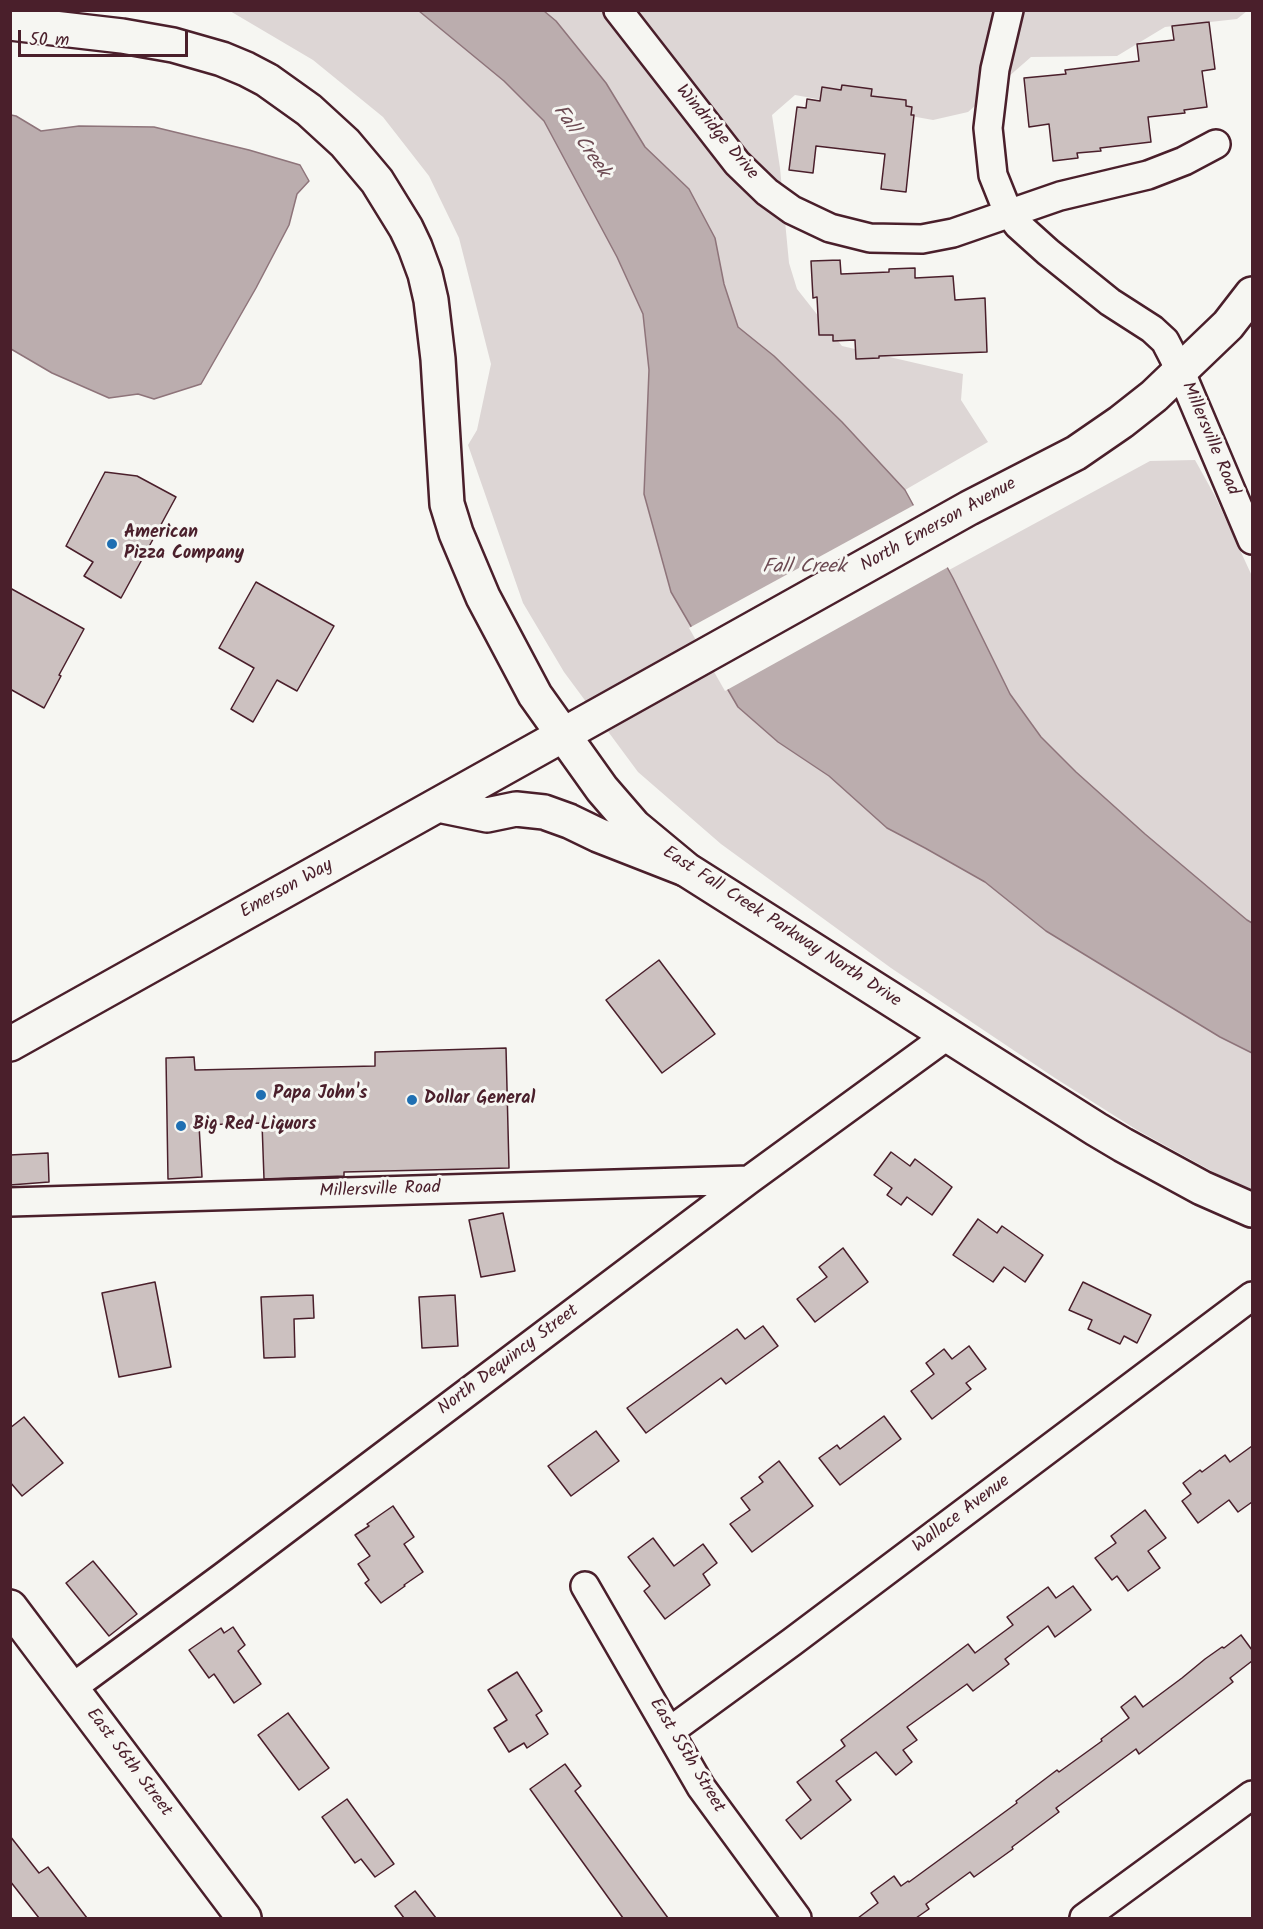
<!DOCTYPE html>
<html>
<head>
<meta charset="utf-8">
<style>
  body { margin:0 }
  #map { position:relative; width:1263px; height:1929px; overflow:hidden; background:#f6f6f2; font-family:Kalam,sans-serif }
  canvas { display:block }
  .frame { position:absolute; inset:0; border:12px solid #4a1f2b; pointer-events:none }
  .scale { position:absolute; left:18px; top:30px; width:170px; height:27px; box-sizing:border-box; border:3px solid #4a1f2b; border-top:0; padding-left:8px; font-size:18px; line-height:21px; white-space:nowrap; color:#4a1f2b; -webkit-text-stroke:4px #f6f6f2; paint-order:stroke }
</style>
</head>
<body>
<div id="map">
<canvas width="1263" height="1929"></canvas>
<div class="frame"></div>
<div class="scale">50 m</div>
</div>
<script>
const context = document.querySelector('canvas').getContext('2d');
context.lineJoin = 'round';
function fill(path, color) {
  context.fillStyle = color;
  context.fill(path, 'evenodd');
}
function toPath(rows) {
  const path = new Path2D();
  for (const r of rows) {
    path.moveTo(r[0], r[1]);
    for (let i = 2; i < r.length; i += 2) path.lineTo(r[i], r[i + 1]);
  }
  return path;
}
function stroke(path, color, width, dash) {
  context.strokeStyle = color;
  context.lineWidth = width;
  context.lineCap = dash ? 'butt' : 'round';
  context.setLineDash(dash || []);
  context.stroke(path);
}
function drawText(font, color, halo, rows, align = 'center') {
  context.font = font + ' Kalam,sans-serif';
  context.lineWidth = 6;
  context.setLineDash([]);
  context.textBaseline = 'middle';
  context.strokeStyle = halo;
  context.fillStyle = color;
  for (const [text, x, y, turn = 0] of rows) {
    context.save();
    context.translate(x, y);
    context.rotate((+turn || 0) * Math.PI / 180);
    context.textAlign = isNaN(turn) ? turn : align;
    if (halo) context.strokeText(text, 0, 0);
    context.fillText(text, 0, 0);
    context.restore();
  }
}
fill(toPath([
  [230,11,419,11,504,81,544,121,617,257,643,314,649,370,644,495,671,592,738,707,778,742,829,776,887,828,925,848,985,882,1046,931,1220,1037,1252,1053,1252,1189,1228,1180,1137,1130,1055,1078,891,968,721,844,638,772,564,672,523,603,468,445,477,430,491,364,459,238,429,176,383,117,313,60],
  [544,11,1247,11,1237,19,1165,27,1117,56,1031,57,968,112,933,120,795,95,772,115,780,168,789,263,797,289,842,346,963,374,961,400,988,442,905,490,842,422,774,356,738,327,724,284,689,189,645,147,606,83,556,21],
  [1195,460,1215,496,1252,576,1252,923,1247,920,1145,834,1076,772,1041,737,1010,694,949,570,1150,461]
]), '#ddd6d5');
const water = toPath([
  [419,11,544,11,556,21,606,83,645,147,689,189,715,238,724,284,738,327,774,356,842,422,905,490,953,578,1010,694,1041,737,1076,772,1145,834,1247,920,1252,923,1252,1053,1220,1037,1046,931,985,882,925,848,887,828,829,776,778,742,738,707,671,592,644,494,649,370,643,314,617,257,544,121,504,81,419,11],
  [11,115,16,116,41,131,79,126,154,127,249,150,300,165,309,181,297,194,289,225,256,288,201,384,154,399,138,394,109,398,52,373,11,349,11,115]
]);
fill(water, '#bbadae');
stroke(water, '#8e747a', 1.5);
fill(toPath([
  [916,504,950,566,725,691,689,628]
]), '#f6f6f2');
const building = toPath([
  [1209,22,1215,69,1202,71,1207,107,1184,110,1185,113,1148,117,1151,142,1100,148,1101,151,1077,153,1078,158,1053,161,1049,124,1029,127,1024,78,1066,74,1065,70,1139,61,1137,44,1174,40,1172,26,1209,22],
  [842,85,872,89,871,96,906,100,906,106,912,107,911,115,914,115,906,192,881,189,885,154,816,146,813,173,789,170,797,107,806,108,807,99,820,101,822,87,841,90,842,85],
  [840,260,841,274,889,272,889,269,915,268,915,278,953,276,955,300,985,298,987,352,879,356,879,358,856,359,855,340,833,341,833,335,819,335,817,297,813,298,811,261,840,260],
  [105,472,137,476,176,497,121,598,84,576,93,562,66,546,105,472],
  [256,582,334,626,297,691,277,680,253,722,231,709,254,668,219,648,256,582],
  [10,588,84,629,59,675,61,676,44,708,10,689,10,588],
  [659,960,715,1034,662,1073,606,1000,659,960],
  [506,1048,509,1168,344,1172,344,1176,264,1179,262,1123,199,1125,202,1177,168,1179,166,1058,194,1057,195,1070,375,1066,375,1052,506,1048],
  [891,1152,910,1166,915,1159,952,1187,932,1215,907,1197,901,1205,887,1195,892,1188,874,1175,891,1152],
  [48,1153,49,1182,10,1185,10,1155,48,1153],
  [503,1213,515,1271,481,1277,469,1220,503,1213],
  [978,1219,997,1233,1002,1226,1043,1255,1025,1282,1004,1267,993,1282,953,1255,978,1219],
  [843,1248,868,1282,815,1322,797,1299,827,1277,819,1267,843,1248],
  [155,1282,171,1367,119,1377,102,1293,155,1282],
  [1083,1282,1151,1315,1137,1343,1124,1336,1120,1344,1088,1329,1092,1320,1069,1310,1083,1282],
  [313,1295,314,1318,294,1319,295,1357,264,1358,261,1297,313,1295],
  [455,1295,458,1346,422,1348,419,1297,455,1295],
  [763,1326,778,1346,726,1384,721,1378,646,1433,627,1408,737,1329,745,1339,763,1326],
  [969,1346,986,1369,966,1383,971,1389,932,1419,911,1391,934,1374,926,1363,944,1349,952,1359,969,1346],
  [884,1416,901,1439,840,1485,819,1458,837,1445,840,1449,884,1416],
  [24,1417,63,1463,22,1496,10,1482,10,1428,24,1417],
  [596,1431,619,1461,571,1496,548,1466,596,1431],
  [1252,1446,1252,1502,1238,1512,1229,1500,1198,1523,1182,1501,1191,1494,1183,1483,1200,1470,1202,1472,1225,1455,1230,1462,1252,1446],
  [779,1461,813,1506,752,1552,730,1524,750,1510,741,1498,763,1482,759,1477,779,1461],
  [393,1506,414,1537,404,1544,423,1572,404,1585,405,1586,381,1603,365,1583,369,1580,358,1564,370,1556,355,1535,369,1526,367,1524,393,1506],
  [1145,1510,1166,1538,1148,1551,1160,1568,1128,1591,1117,1576,1112,1580,1095,1558,1116,1543,1111,1536,1145,1510],
  [653,1538,674,1566,703,1544,717,1563,703,1574,710,1585,665,1619,644,1591,650,1586,628,1557,653,1538],
  [93,1561,137,1614,109,1636,66,1583,93,1561],
  [1073,1586,1091,1610,1055,1637,1048,1626,1005,1659,1009,1664,973,1691,967,1684,907,1727,917,1740,903,1750,912,1762,896,1775,876,1752,836,1781,851,1800,801,1839,786,1820,811,1800,797,1782,845,1746,841,1740,968,1644,975,1653,1013,1625,1007,1617,1048,1587,1056,1598,1073,1586],
  [233,1627,245,1645,238,1651,261,1684,234,1703,214,1674,209,1678,189,1650,221,1628,224,1633,233,1627],
  [1241,1635,1252,1650,1252,1661,1230,1678,1233,1682,1139,1754,1136,1749,1056,1808,1059,1812,1012,1847,1013,1849,974,1877,970,1872,926,1904,929,1909,916,1918,858,1918,878,1903,871,1893,894,1876,901,1886,908,1881,909,1882,1017,1803,1016,1801,1057,1770,1059,1772,1102,1741,1101,1739,1129,1718,1121,1707,1135,1696,1143,1707,1182,1678,1205,1659,1222,1647,1224,1648,1241,1635],
  [517,1672,542,1711,536,1715,548,1734,527,1748,524,1743,509,1752,494,1728,507,1720,488,1690,517,1672],
  [288,1713,329,1768,299,1790,258,1735,288,1713],
  [565,1764,581,1786,575,1791,668,1918,623,1918,530,1789,565,1764],
  [347,1799,394,1864,375,1877,361,1859,355,1863,322,1817,347,1799],
  [10,1836,39,1873,48,1867,87,1918,39,1918,10,1881,10,1836],
  [415,1891,419,1896,436,1918,404,1918,395,1906,415,1891]
]);
fill(building, '#ccc1c0');
stroke(building, '#4a1f2b', 1.5);
const minor = toPath([
  [618,10,737,163,767,192,792,210,830,228,870,238,922,239,953,233,1060,196,1148,175,1184,161,1216,144],
  [1009,10,995,69,988,128,993,175,1007,210,1018,225,1048,252,1110,302,1152,329,1165,341,1180,370,1252,540],
  [10,1202,749,1180],
  [585,1586,701,1787,797,1918],
  [72,1688,224,1576,749,1180,948,1035],
  [670,1731,792,1642,1252,1296],
  [1084,1918,1252,1795]
]);
const tertiary = toPath([
  [10,1607,244,1918]
]);
const secondary = toPath([
  [10,23,122,36,173,45,222,59,246,69,267,80,309,110,345,143,377,181,406,228,415,247,425,274,431,300,438,359,447,504,456,533,483,597,535,695,602,789,634,826,687,870,1096,1129,1123,1145,1202,1188,1252,1210]
]);
const primary = toPath([
  [438,805,487,815,516,809,544,812,569,821,598,835,685,869],
  [10,1044,969,508,1076,453,1121,422,1154,396,1228,325,1252,294]
]);
stroke(minor, '#4a1f2b', 32);
stroke(tertiary, '#4a1f2b', 38);
stroke(secondary, '#4a1f2b', 38);
stroke(primary, '#4a1f2b', 38);
stroke(minor, '#f6f6f2', 27);
stroke(tertiary, '#f6f6f2', 33);
stroke(secondary, '#f6f6f2', 33);
stroke(primary, '#f6f6f2', 33);
for (const [x, y, r, color] of [
  [112,544,6,"#1f6fb2"],
  [261,1095,6,"#1f6fb2"],
  [412,1100,6,"#1f6fb2"],
  [181,1126,6,"#1f6fb2"]
]) {
  const dot = new Path2D();
  dot.arc(x, y, r, 0, 2 * Math.PI);
  context.fillStyle = color;
  context.fill(dot);
  stroke(dot, '#f6f6f2', 2);
}
drawText('18px', '#4a1f2b', '#f6f6f2', [
  ["Windridge Drive",716,133,50],
  ["Millersville Road",1209,439,67],
  ["North Emerson Avenue",939,526,-29],
  ["Emerson Way",287,890,-29],
  ["East Fall Creek Parkway North Drive",781,928,33],
  ["Millersville Road",380,1191,-2],
  ["North Dequincy Street",509,1361,-37],
  ["Wallace Avenue",962,1515,-37],
  ["East 55th Street",686,1756,59],
  ["East 56th Street",128,1763,53]
]);
drawText('bold 18px', '#4a1f2b', '#f6f6f2', [
  ["American",124,534],
  ["Pizza Company",124,555],
  ["Papa John's",273,1095],
  ["Dollar General",424,1100],
  ["Big Red Liquors",193,1126]
], 'left');
drawText('italic 20px', '#6c4a52', '#f6f6f2', [
  ["Fall Creek",580,142,55],
  ["Fall Creek",804,569]
]);
</script>
</body>
</html>
